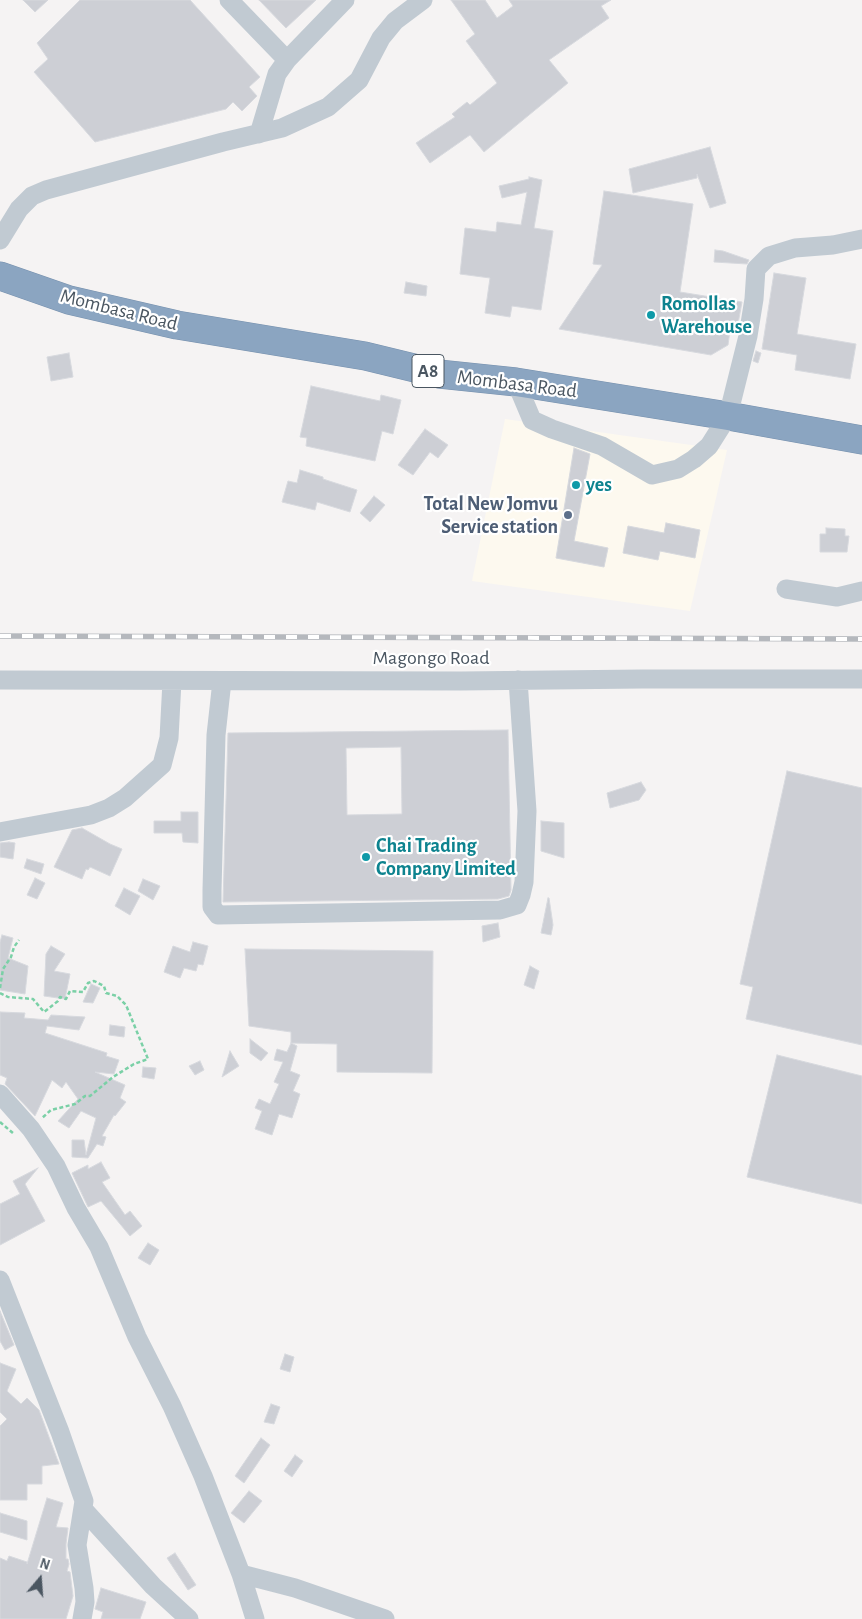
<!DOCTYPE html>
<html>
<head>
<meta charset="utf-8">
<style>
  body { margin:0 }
  #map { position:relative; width:862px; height:1619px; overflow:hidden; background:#f5f3f3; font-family:"Alegreya Sans",sans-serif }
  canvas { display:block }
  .north { position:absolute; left:15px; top:1554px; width:50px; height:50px; -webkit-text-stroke:4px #fff; paint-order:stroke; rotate:18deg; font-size:14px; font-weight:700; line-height:20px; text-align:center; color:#4a5661 }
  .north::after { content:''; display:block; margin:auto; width:18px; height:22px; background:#4a5661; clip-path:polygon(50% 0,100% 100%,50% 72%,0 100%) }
</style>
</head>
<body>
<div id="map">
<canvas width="862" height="1619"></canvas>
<div class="north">N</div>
</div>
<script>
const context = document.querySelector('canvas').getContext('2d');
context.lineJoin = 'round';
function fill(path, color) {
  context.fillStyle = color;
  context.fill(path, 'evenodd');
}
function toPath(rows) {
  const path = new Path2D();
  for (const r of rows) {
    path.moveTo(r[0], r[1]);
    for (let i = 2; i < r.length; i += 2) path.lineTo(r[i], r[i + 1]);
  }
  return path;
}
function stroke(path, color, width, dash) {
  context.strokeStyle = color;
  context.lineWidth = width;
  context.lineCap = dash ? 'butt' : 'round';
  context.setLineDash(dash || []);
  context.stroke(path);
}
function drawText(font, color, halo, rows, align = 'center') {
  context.font = font + ' "Alegreya Sans",sans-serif';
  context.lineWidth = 4.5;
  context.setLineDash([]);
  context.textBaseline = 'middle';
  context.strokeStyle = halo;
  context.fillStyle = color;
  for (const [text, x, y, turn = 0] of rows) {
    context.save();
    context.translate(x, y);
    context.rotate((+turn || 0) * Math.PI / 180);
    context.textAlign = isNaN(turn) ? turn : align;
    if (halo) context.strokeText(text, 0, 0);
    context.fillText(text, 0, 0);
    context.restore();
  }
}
fill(toPath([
  [505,419,727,450,690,611,472,581]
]), '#fdf9ef');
const building = toPath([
  [23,0,48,0,35,12,23,0],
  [80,0,190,0,260,77,249,87,257,96,242,111,233,102,226,109,95,142,34,72,48,59,37,43,80,0],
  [259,0,316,0,286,28,259,0],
  [451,0,485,0,497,18,513,6,509,0,611,0,601,6,609,18,549,60,568,83,484,152,470,135,430,163,416,143,455,117,452,114,467,102,470,105,497,83,466,41,475,34,451,0],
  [710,147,726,203,710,208,697,174,697,178,633,193,629,169,710,147],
  [529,177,542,180,534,228,553,231,541,310,512,306,510,317,485,313,490,278,460,274,465,228,496,232,497,222,521,225,527,192,502,198,499,186,529,179,529,177],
  [604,191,693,204,680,292,742,302,738,324,731,323,728,345,711,355,559,329,602,265,593,264,604,191],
  [715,250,723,251,749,260,747,264,714,262,715,250],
  [774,273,806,278,797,334,856,344,850,379,795,370,797,355,762,349,774,273],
  [406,282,427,286,426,296,404,293,406,282],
  [756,351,761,353,758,363,753,361,756,351],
  [69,353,73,377,51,381,47,357,69,353],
  [311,386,380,401,381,395,401,400,393,434,382,431,375,461,306,446,307,438,300,437,311,386],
  [425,429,448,445,438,458,430,452,413,475,398,465,425,429],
  [574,448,590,454,574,541,608,548,604,567,556,558,574,448],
  [300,470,323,477,323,479,357,490,350,512,317,502,315,510,282,502,288,481,297,483,300,470],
  [374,496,385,505,370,522,360,513,374,496],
  [666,523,700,530,695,558,660,551,658,560,623,553,628,526,664,533,666,523],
  [826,528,845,529,845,536,849,536,847,552,820,552,820,534,826,534,826,528],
  [508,730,511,890,509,896,498,899,223,902,228,733,508,730],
  [401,747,402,814,347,815,346,748,401,747],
  [787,771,862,788,862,1045,746,1019,753,987,740,984,787,771],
  [641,782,646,790,639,800,610,808,607,793,641,782],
  [181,812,198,812,198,843,183,842,182,833,154,833,154,821,181,821,181,812],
  [541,821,564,823,564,858,541,851,541,821],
  [82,828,110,844,122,849,110,876,90,867,88,870,86,869,82,879,54,867,72,830,82,828],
  [9,842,15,843,13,859,0,857,0,843,9,842],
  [27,859,44,864,41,874,24,868,27,859],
  [35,878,45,883,37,899,27,895,35,878],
  [143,879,160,886,153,900,138,891,143,879],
  [124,888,140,896,130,915,115,906,124,888],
  [548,898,549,898,553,925,551,935,541,933,548,898],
  [498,923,500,937,483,942,482,926,498,923],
  [2,935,13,938,8,958,28,966,25,994,0,990,0,942,2,935],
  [193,942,208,946,203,965,198,964,196,971,184,968,180,978,164,972,173,946,190,952,193,942],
  [51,946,65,954,54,971,70,974,65,999,44,996,46,954,51,946],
  [245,949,433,951,432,1073,337,1072,337,1044,291,1043,291,1032,249,1026,245,949],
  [530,966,539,971,534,989,524,985,530,966],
  [91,984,100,988,93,1003,83,1002,91,984],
  [0,1012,25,1013,24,1018,48,1020,51,1015,85,1017,79,1030,47,1026,45,1033,107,1053,106,1056,119,1060,114,1074,95,1072,125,1085,120,1098,126,1102,115,1116,114,1115,102,1136,106,1137,103,1146,97,1144,88,1158,72,1157,72,1140,84,1140,86,1155,96,1118,81,1111,69,1128,58,1121,78,1099,66,1082,62,1088,52,1080,35,1116,5,1084,7,1078,0,1075,0,1012],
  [110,1025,125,1027,124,1037,109,1035,110,1025],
  [250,1039,268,1053,261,1061,250,1053,250,1039],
  [291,1043,297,1046,290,1071,300,1075,293,1091,300,1094,292,1118,279,1114,272,1135,255,1129,262,1111,255,1108,259,1099,270,1104,279,1084,274,1082,283,1062,274,1060,277,1049,287,1052,291,1043],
  [230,1051,239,1066,222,1077,230,1051],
  [777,1055,862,1076,862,1204,747,1177,777,1055],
  [200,1061,204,1070,195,1075,189,1066,200,1061],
  [143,1067,156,1068,154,1079,142,1077,143,1067],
  [101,1162,110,1178,102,1182,125,1215,130,1211,142,1226,130,1236,101,1201,88,1207,72,1173,88,1165,88,1169,101,1162],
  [38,1168,25,1184,45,1221,0,1245,0,1204,20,1194,13,1181,38,1168],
  [148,1243,159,1250,150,1265,138,1258,148,1243],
  [0,1311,14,1345,5,1350,0,1341,0,1311],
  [285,1354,294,1357,290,1372,280,1369,285,1354],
  [0,1363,16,1369,7,1391,21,1404,27,1398,39,1410,59,1464,42,1466,42,1484,27,1484,27,1500,0,1500,0,1426,7,1419,0,1412,0,1363],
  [271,1404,280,1407,274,1424,264,1422,271,1404],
  [261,1438,270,1445,244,1483,235,1476,261,1438],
  [295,1455,303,1461,292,1477,284,1471,295,1455],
  [249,1491,262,1501,244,1523,231,1513,249,1491],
  [47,1498,63,1503,56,1527,68,1528,66,1544,66,1559,68,1559,69,1564,67,1571,70,1572,73,1596,66,1619,0,1619,0,1558,7,1561,9,1556,27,1562,27,1564,47,1498],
  [0,1513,27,1521,27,1540,0,1532,0,1513],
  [175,1553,196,1585,188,1590,167,1558,175,1553],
  [101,1588,146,1602,140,1619,101,1619,103,1612,95,1609,101,1588]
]);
fill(building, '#cdcfd5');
stroke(building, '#d7d9de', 1);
const highway = toPath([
  [0,276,69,300,177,325,365,356,439,374,516,382,728,416,862,440]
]);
stroke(highway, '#7690ad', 29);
stroke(toPath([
  [0,988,3,969,11,957,14,947,19,940],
  [0,993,8,997,33,999,44,1012,58,1001,60,997,66,999,70,991,83,992,88,983,94,981,104,986,106,993,117,996,126,1005,148,1059,134,1064,113,1077,90,1096,85,1096,75,1104,51,1110,41,1119],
  [0,1122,14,1134]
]), '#7ad0a6', 2.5, [4, 2.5]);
stroke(toPath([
  [229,0,287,60],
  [259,134,277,74,287,60,345,0],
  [0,240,19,209,32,196,46,190,223,142,282,128,328,107,359,80,381,38,395,21,423,0],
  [516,382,532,420,552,429,602,446,652,475,678,469,694,459,709,446,728,416,748,336,754,299,756,269,769,256,795,248,833,245,862,239],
  [786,589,837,597,862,591],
  [0,680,461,681,642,679,862,679],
  [222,681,216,735,212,890,212,907,218,915,500,910,517,905,521,895,524,882,527,811,518,680],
  [0,832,91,815,109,808,125,798,162,765,169,738,172,681],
  [0,1094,31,1129,56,1166,76,1208,99,1247,137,1337,172,1406,203,1476,241,1574,255,1619],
  [0,1280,60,1432,84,1501,77,1545,84,1588,85,1602,82,1619],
  [83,1509,153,1586,189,1619],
  [241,1574,295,1588,385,1619]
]), '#c1cad2', 19);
stroke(highway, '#8ba5c1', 28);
const rail = toPath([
  [0,636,862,639]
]);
stroke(rail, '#b5b8bd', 5.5);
stroke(rail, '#fff', 4, [11]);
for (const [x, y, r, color] of [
  [651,315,5,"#0f9aa8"],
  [576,485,5,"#0f9aa8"],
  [568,515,5,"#5c6f8a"],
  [366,857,5,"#0f9aa8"]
]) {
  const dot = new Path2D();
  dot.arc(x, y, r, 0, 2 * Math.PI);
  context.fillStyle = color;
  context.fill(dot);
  stroke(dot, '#fff', 2);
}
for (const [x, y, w] of [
  [428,371,32]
]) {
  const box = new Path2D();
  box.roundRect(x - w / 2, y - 16.5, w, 33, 4);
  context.fillStyle = '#fff';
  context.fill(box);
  stroke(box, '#4a5661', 1);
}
drawText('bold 19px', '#4a5661', null, [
  ["A8",428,371]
]);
drawText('bold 20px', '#0d838f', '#fff', [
  ["Romollas",661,304],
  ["Warehouse",661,327],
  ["yes",586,485],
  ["Chai Trading",376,846],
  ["Company Limited",376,869]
], 'left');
drawText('20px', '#4a5661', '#fff', [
  ["Mombasa Road",119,310,14],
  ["Mombasa Road",517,384,7],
  ["Magongo Road",431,658]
]);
drawText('bold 20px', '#4e5e75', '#fff', [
  ["Total New Jomvu",558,504],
  ["Service station",558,527]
], 'right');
</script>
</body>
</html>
